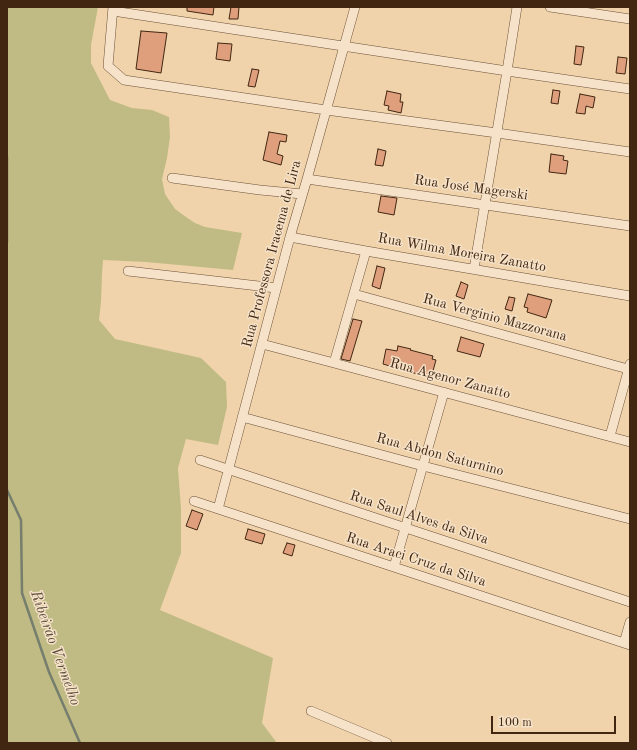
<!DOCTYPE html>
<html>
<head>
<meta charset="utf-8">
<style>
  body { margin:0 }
  #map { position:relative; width:637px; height:750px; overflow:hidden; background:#f0d3aa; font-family:"Old Standard TT",serif }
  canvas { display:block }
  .frame { position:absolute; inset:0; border:8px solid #412612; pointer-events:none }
  .scale { position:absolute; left:491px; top:716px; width:125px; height:18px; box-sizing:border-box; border:2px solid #412612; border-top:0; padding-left:5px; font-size:12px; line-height:14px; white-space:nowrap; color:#412612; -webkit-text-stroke:3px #f5e2c8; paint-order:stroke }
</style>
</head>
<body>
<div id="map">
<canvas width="637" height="750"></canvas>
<div class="frame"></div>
<div class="scale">100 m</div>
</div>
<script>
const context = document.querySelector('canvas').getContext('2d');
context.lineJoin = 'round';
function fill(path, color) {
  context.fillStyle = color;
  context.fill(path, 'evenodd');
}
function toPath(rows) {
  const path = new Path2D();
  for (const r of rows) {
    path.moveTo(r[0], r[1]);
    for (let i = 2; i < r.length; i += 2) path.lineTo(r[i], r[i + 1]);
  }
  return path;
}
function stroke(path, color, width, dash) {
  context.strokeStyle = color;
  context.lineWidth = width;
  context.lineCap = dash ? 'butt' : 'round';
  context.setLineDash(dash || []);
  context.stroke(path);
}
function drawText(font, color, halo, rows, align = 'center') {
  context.font = font + ' "Old Standard TT",serif';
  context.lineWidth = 3;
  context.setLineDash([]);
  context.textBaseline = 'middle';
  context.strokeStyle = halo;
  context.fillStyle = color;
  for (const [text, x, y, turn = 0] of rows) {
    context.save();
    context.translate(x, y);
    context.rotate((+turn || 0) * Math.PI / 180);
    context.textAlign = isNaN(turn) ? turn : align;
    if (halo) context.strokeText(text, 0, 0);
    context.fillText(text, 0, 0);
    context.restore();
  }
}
fill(toPath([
  [7,7,98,7,91,45,91,63,110,100,132,108,152,110,169,117,170,137,167,158,162,179,165,194,175,209,186,217,195,223,205,227,242,233,233,270,146,262,103,260,102,274,101,302,99,320,115,339,201,358,226,382,227,407,218,445,186,439,178,468,181,509,181,553,160,610,273,658,262,723,277,743,7,743]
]), '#c0bb84');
stroke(toPath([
  [7,157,7,242],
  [7,490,21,520,22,593,49,672,80,743]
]), '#767e6d', 2.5);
const building = toPath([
  [187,7,214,7,213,15,187,11,187,7],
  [231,7,239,7,238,19,229,19,231,7],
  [141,31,167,33,161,73,136,69,141,31],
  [218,43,232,44,230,61,216,59,218,43],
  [576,46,584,47,581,65,574,64,576,46],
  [618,57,627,58,625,74,616,73,618,57],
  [252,69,259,70,255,87,248,86,252,69],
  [553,90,560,91,558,104,551,103,553,90],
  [387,91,401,94,400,102,403,102,401,113,388,110,389,106,384,105,387,91],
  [580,94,595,97,593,108,586,106,585,114,576,113,580,94],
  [269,132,287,135,286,142,280,141,277,154,283,156,281,165,263,160,269,132],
  [378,149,386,151,383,166,375,165,378,149],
  [551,154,564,156,563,160,568,161,566,174,549,172,551,154],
  [381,196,397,198,394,215,378,212,381,196],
  [377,266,385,268,380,289,372,286,377,266],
  [461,282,468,285,464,299,456,296,461,282],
  [528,294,552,300,546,318,527,312,528,308,524,307,528,294],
  [509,297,515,298,512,311,505,309,509,297],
  [353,319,362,321,350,361,341,359,353,319],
  [461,337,484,344,480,357,457,351,461,337],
  [398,346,411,349,410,350,433,356,432,359,436,360,431,378,383,364,386,349,397,351,398,346],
  [192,510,203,514,197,530,186,526,192,510],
  [248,529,265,534,262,544,245,539,248,529],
  [287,543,295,545,292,556,283,553,287,543]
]);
fill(building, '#df9f7d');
stroke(building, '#412612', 1);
const minor = toPath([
  [113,7,108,66,124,80,326,110,497,133,630,152],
  [550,7,630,19],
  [113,11,507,71,630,89],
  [172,178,260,190,302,194],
  [307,179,630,226],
  [290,237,366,251,630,296],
  [474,269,507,71,517,7],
  [128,271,276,288],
  [354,294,628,369],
  [262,344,334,363,630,442],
  [334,363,366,251],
  [242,417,423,466,630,519],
  [610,436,630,364],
  [200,460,630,602],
  [194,501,630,645],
  [218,509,290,237,307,179,355,7],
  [394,567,444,392],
  [624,643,630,622],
  [311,711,387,743]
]);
stroke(minor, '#6d5138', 10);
stroke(minor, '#f5e2c8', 9);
drawText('14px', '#412612', '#f5e2c8', [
  ["Rua José Magerski",471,188,8],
  ["Rua Wilma Moreira Zanatto",462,253,10],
  ["Rua Professora Iracema de Lira",272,254,-75],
  ["Rua Verginio Mazzorana",495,318,15],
  ["Rua Agenor Zanatto",450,379,15],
  ["Rua Abdon Saturnino",440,455,15],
  ["Rua Saul Alves da Silva",419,518,18],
  ["Rua Araci Cruz da Silva",416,560,18]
]);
drawText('italic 15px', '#574a38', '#f5e2c8', [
  ["Ribeirão Vermelho",55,648,70]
]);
</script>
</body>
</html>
